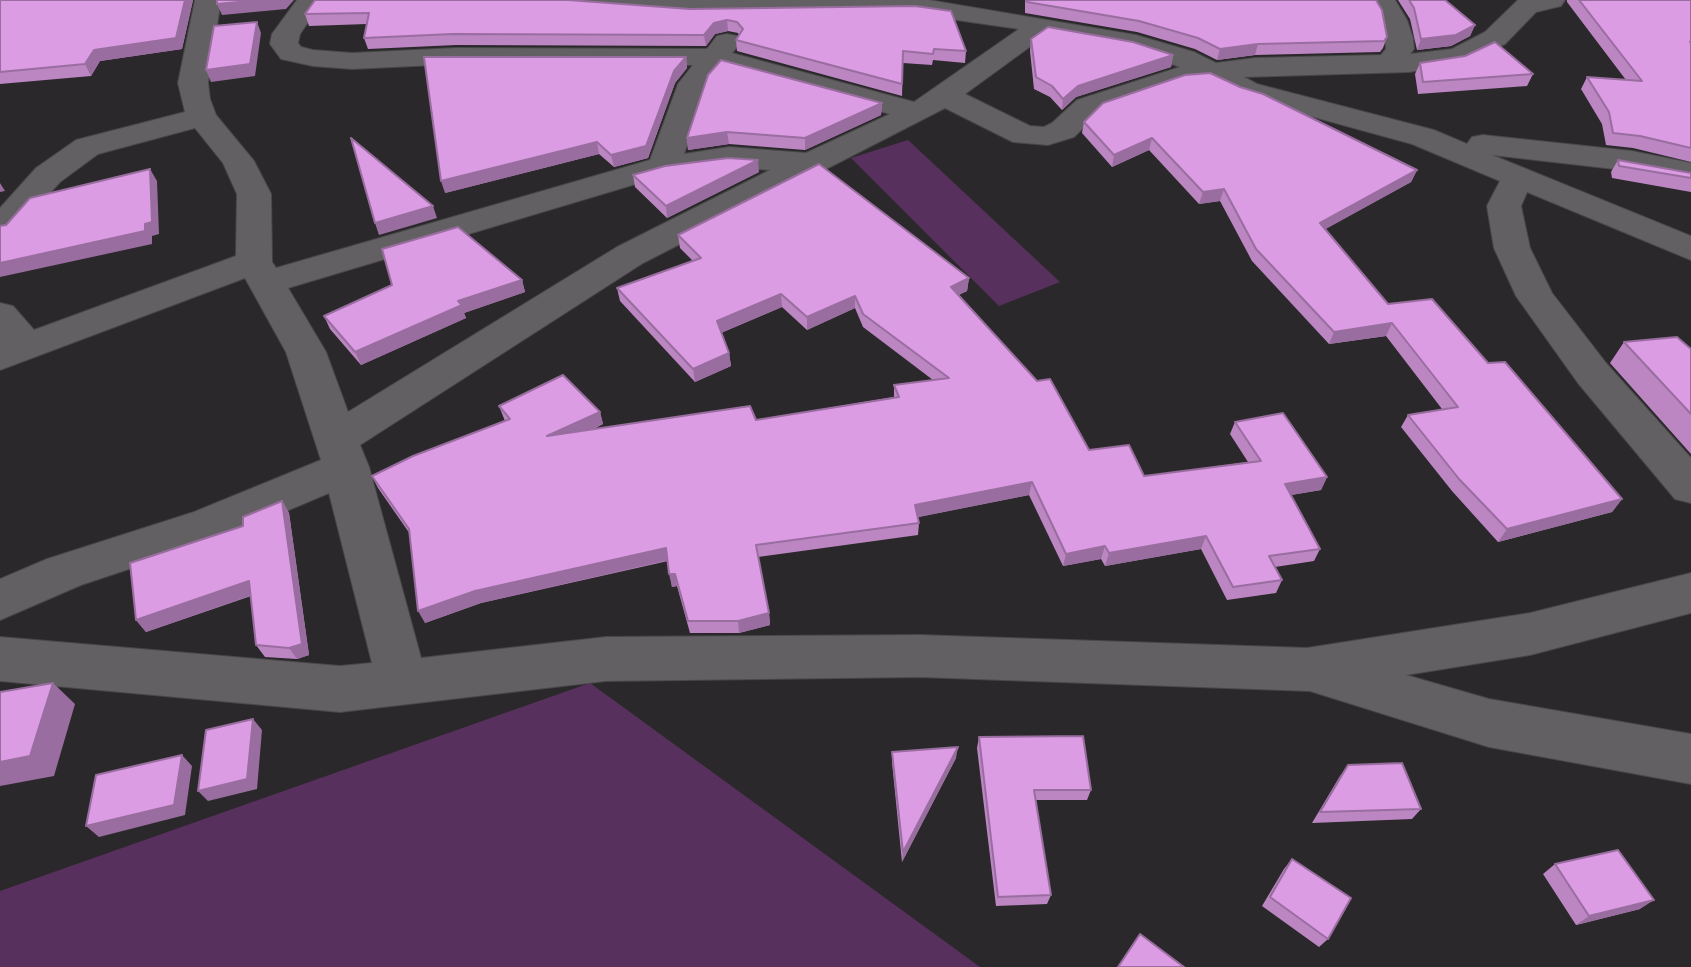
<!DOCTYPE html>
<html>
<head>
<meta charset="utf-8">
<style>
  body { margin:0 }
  canvas { display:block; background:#2a282a }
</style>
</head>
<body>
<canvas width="1691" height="967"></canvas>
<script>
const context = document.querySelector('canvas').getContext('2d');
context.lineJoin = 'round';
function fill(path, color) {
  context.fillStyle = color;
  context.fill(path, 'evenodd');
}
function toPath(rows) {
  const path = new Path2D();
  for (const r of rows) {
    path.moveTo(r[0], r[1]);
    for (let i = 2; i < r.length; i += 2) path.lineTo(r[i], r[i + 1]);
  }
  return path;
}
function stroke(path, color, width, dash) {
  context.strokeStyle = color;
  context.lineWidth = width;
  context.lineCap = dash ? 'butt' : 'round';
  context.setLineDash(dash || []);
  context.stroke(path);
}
fill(toPath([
  [908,140,1060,282,999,306,851,158],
  [590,683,980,967,0,967,0,891]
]), '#58305d');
const minor = toPath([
  [195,0,221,0,208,83,210,99,216,115,254,161,271,194,272,262,276,268,650,160,678,84,693,65,456,64,352,69,313,66,281,59,270,44,272,34,297,0,323,0,300,34,298,43,301,47,313,50,352,53,456,48,707,49,717,36,727,34,737,36,741,42,732,53,914,102,1019,29,915,14,691,17,570,8,561,6,557,0,929,0,1136,35,1194,52,1216,63,1255,58,1381,55,1386,49,1385,38,1381,20,1369,0,1395,0,1407,20,1413,38,1414,49,1410,54,1452,49,1485,32,1518,0,1565,0,1561,6,1536,12,1505,44,1459,64,1409,72,1244,77,1257,84,1434,130,1467,144,1472,137,1483,135,1632,151,1691,163,1691,183,1632,171,1492,155,1691,236,1691,260,1527,192,1521,206,1530,248,1552,293,1606,363,1691,458,1691,503,1675,499,1578,383,1516,296,1494,248,1487,206,1500,181,1412,144,1237,96,1207,81,1181,84,1099,112,1074,137,1048,145,1013,142,945,108,643,263,360,445,369,467,421,658,606,637,920,635,1307,648,1530,613,1691,573,1691,613,1530,655,1406,675,1489,699,1691,734,1691,784,1489,747,1310,691,920,677,606,681,340,712,0,681,0,637,340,666,372,663,329,493,225,537,81,585,0,620,0,579,47,559,194,512,321,460,286,352,245,278,0,370,0,303,13,306,34,330,236,256,237,194,223,163,195,128,98,154,60,182,12,235,0,238,0,208,36,168,76,140,185,112,178,83,195,0],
  [1046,35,1131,50,1180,67,1077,100,1052,123,1044,127,1030,126,965,94,1046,35],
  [721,68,890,114,806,153,729,147,684,154,707,85,721,68],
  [729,167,770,170,617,247,348,412,326,352,288,288,666,175,729,167]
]);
stroke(minor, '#484648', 2);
fill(minor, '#636063');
fill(toPath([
  [0,0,193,0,182,49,100,61,91,76,0,84],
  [568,0,966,51,965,63,933,60,932,65,903,63,902,96,737,51,736,40,739,35,738,33,728,31,715,34,706,46,456,45,368,49,364,38,367,24,309,26,305,14],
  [1025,0,1376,0,1387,37,1383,48,1380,52,1255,55,1217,60,1195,49,1137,32,1025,13],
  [1398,0,1445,0,1475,25,1470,36,1451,46,1417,50,1410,19],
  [1567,0,1691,0,1691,162,1633,148,1606,145,1602,124,1581,89,1587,77,1626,80,1567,2],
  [1031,39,1173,55,1171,67,1076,97,1062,110,1050,97,1034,89,1030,51],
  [686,57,687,68,675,83,648,158,614,167,599,154,445,193],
  [1420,63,1533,74,1527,86,1418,94,1415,74],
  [1240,87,1417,170,1411,182,1325,229,1388,304,1488,363,1622,499,1612,512,1498,542,1452,491,1401,427,1408,415,1442,409,1386,336,1329,344,1252,261,1220,201,1199,204,1149,150,1112,167,1082,133,1084,122],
  [882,103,881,115,805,150,729,144,688,150,687,138],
  [1618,160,1691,173,1691,192,1612,178,1611,172],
  [759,172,667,218,635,187,633,175],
  [678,235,969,278,967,291,958,295,1089,450,1144,476,1248,462,1230,434,1235,422,1327,477,1321,490,1291,495,1320,549,1314,561,1275,567,1282,580,1276,593,1227,600,1201,549,1105,566,1101,559,1063,566,1029,495,918,517,919,523,918,535,758,557,769,613,770,625,739,633,690,633,677,586,672,587,668,561,481,603,425,623,410,534,378,488,372,476,505,421,499,406,600,412,603,424,592,430,756,420,894,397,894,385,933,380,863,327,855,308,807,330,782,307,721,333,729,353,731,366,695,382,620,301,617,288,693,261,680,248],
  [522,280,525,292,464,313,466,318,361,365,330,329,324,316],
  [1624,342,1691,349,1691,454,1610,363],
  [282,501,289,513,309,655,297,659,265,657,256,645,251,596,146,632,136,620,243,526],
  [979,737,1091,790,1087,800,1035,800,1051,895,1047,904,996,906,977,748],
  [892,752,956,758,902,862,892,762],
  [1348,765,1421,809,1412,819,1312,823,1340,776],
  [1292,859,1328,939,1319,947,1262,906,1284,869],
  [1555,864,1640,909,1576,925,1543,874]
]), '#bc86c3');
fill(toPath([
  [185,0,193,0,182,49,100,61,91,76,85,64,94,50],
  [260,0,294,0,286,9,222,15,217,4],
  [727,20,728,31,715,34,706,46,704,35,714,23],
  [257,22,261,33,255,76,211,82,206,70],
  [1475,25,1470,36,1451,46,1417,50,1421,39],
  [1258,44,1255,55,1217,60,1220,49],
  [1173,55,1171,67,1076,97,1062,110,1063,99,1078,86],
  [686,57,687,68,675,83,648,158,614,167,611,155],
  [882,103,881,115,805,150,805,138],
  [727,132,729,144,688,150,687,138],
  [1152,138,1149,150,1112,167,1114,155],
  [597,142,599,154,445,193,441,181],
  [758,160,759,172,667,218,666,206],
  [150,169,157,181,159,234,152,236,152,244,0,277,0,263,145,224],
  [1417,170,1411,182,1315,235,1320,223],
  [0,183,5,191,0,192],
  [1224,189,1220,201,1199,204,1203,192],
  [433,206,437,218,379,235,375,223],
  [969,278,967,291,949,300,951,287],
  [522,280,525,292,464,313,466,318,361,365,355,352,458,301],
  [781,294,782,307,718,334,717,321],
  [855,296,855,308,807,330,807,317],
  [1392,323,1386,336,1329,344,1334,332],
  [729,353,731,366,695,382,693,369],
  [600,412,603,424,551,449,547,436],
  [1327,477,1321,490,1279,497,1285,484],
  [1032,482,1029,495,914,518,915,505],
  [1622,499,1612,512,1498,542,1507,529],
  [282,501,289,513,309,655,297,659,289,648],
  [1206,536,1201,549,1105,566,1109,553],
  [1105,546,1101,559,1063,566,1066,554],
  [666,548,669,560,481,603,425,623,418,611,475,591],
  [669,574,675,574,677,586,672,587],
  [249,581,258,593,146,632,136,620],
  [769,613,770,625,739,633,738,621],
  [53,683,75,704,54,776,0,786,0,762],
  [253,719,262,730,257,789,208,801,198,791],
  [958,747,956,758,902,862,903,852],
  [182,755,192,766,185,815,99,837,86,826],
  [1654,900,1640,909,1576,925,1589,916]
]), '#996d9f');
const building = toPath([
  [0,0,185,0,176,38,94,50,85,64,0,72,0,0],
  [217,0,260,0,217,4,217,0],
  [315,0,568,0,690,9,915,6,951,11,966,51,934,49,933,54,903,51,902,84,736,40,743,29,737,22,727,20,714,23,704,35,453,34,364,38,369,13,305,14,315,0],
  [1026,0,1376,0,1382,10,1387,37,1384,41,1258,44,1220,49,1198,38,1139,21,1027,2,1026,0],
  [1409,0,1445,0,1475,25,1456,35,1421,39,1414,8,1409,0],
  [1579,0,1691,0,1691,41,1690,42,1691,42,1691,148,1640,136,1613,133,1609,112,1587,77,1642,81,1579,0],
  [257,22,250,64,206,70,214,26,257,22],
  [1048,27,1133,42,1173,55,1078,86,1063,99,1052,86,1036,77,1031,39,1048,27],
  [1495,42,1533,74,1423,82,1420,63,1465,56,1495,42],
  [424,57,686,57,674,71,646,146,611,155,597,142,441,181,424,57],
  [721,60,882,103,805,138,727,132,687,138,708,75,721,60],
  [1210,73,1240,87,1263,94,1417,170,1320,223,1388,304,1432,299,1488,363,1505,362,1622,499,1507,529,1459,479,1408,415,1458,407,1392,323,1334,332,1256,249,1224,189,1203,192,1152,138,1114,155,1084,122,1103,103,1185,75,1210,73],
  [351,138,433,206,375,223,351,138],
  [728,158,758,160,666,206,633,175,665,166,728,158],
  [1618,160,1691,173,1691,178,1619,166,1618,160],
  [819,164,969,278,951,287,1037,381,1050,379,1089,450,1129,445,1144,476,1261,461,1235,422,1283,413,1327,477,1285,484,1320,549,1269,556,1282,580,1233,587,1206,536,1109,553,1105,546,1066,554,1032,482,915,505,919,523,756,545,769,613,738,621,688,621,675,574,669,574,666,548,475,591,418,611,409,529,372,476,413,456,510,419,499,406,563,375,600,412,547,436,750,406,756,420,899,397,894,385,949,378,863,314,855,296,807,317,781,294,717,321,729,353,693,369,617,288,701,258,678,235,819,164],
  [150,169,152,222,145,224,145,231,0,263,0,226,6,225,30,198,150,169],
  [458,227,522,280,458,301,462,305,355,352,324,316,392,285,382,249,458,227],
  [1677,337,1691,349,1691,414,1624,342,1677,337],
  [282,501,302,644,289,648,256,645,249,581,136,620,130,563,243,526,243,517,282,501],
  [53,683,30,756,0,762,0,692,53,683],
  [253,719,247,779,198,791,206,730,253,719],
  [1083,736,1091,790,1034,790,1051,895,998,897,979,737,1083,736],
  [958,747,903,852,892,752,958,747],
  [182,755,174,805,86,826,96,775,182,755],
  [1402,763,1421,809,1320,812,1348,765,1402,763],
  [1618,850,1654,900,1589,916,1555,864,1618,850],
  [1292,859,1351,898,1328,939,1270,897,1292,859],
  [1140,934,1184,967,1118,967,1140,934]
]);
fill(building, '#db9ce3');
stroke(building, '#996d9f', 2);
</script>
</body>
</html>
